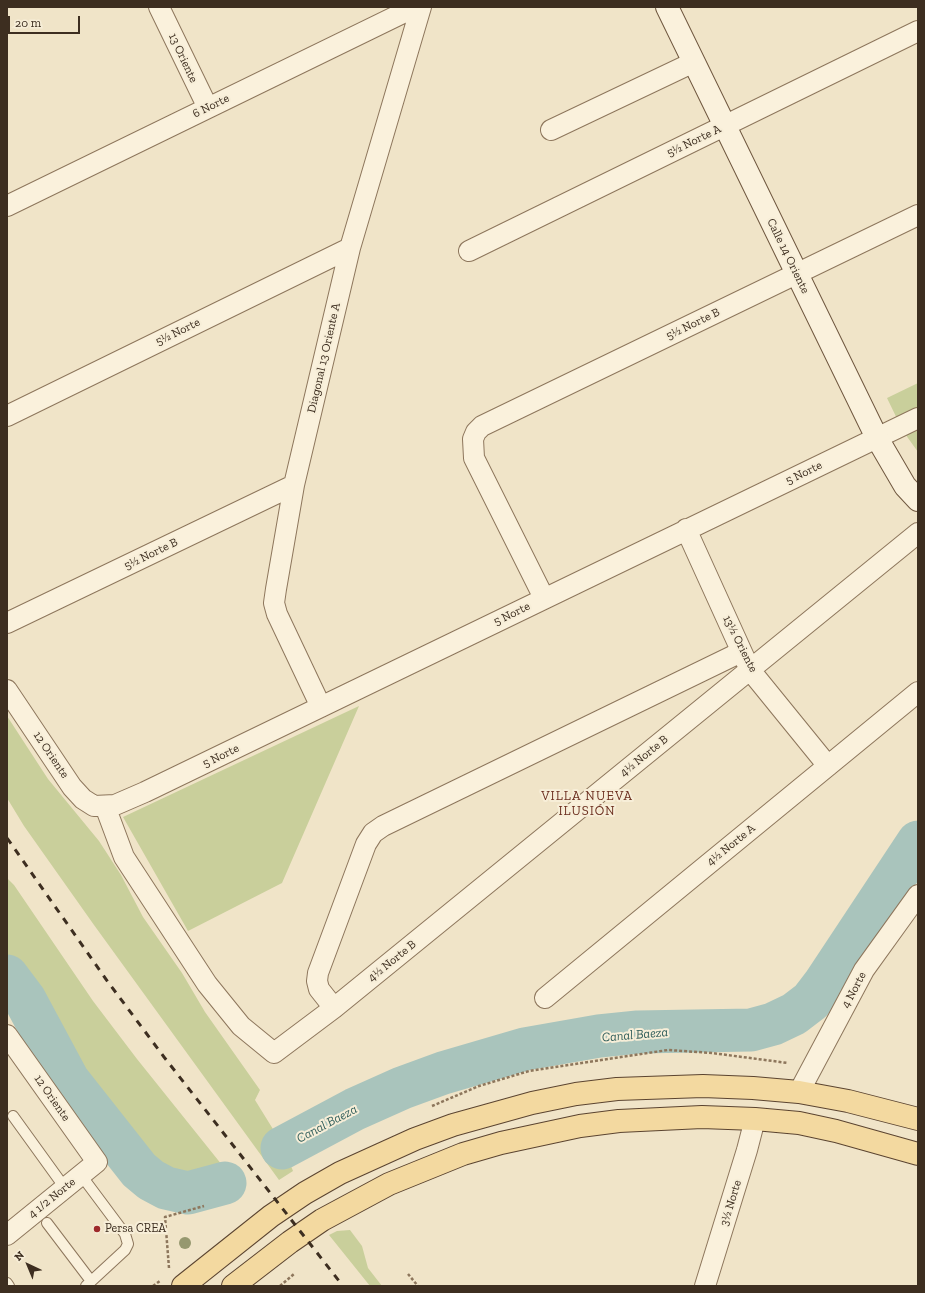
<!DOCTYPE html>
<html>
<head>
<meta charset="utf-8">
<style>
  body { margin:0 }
  #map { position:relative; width:925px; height:1293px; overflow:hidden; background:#f0e4c8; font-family:"Zilla Slab",serif }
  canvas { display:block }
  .frame { position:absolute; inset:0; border:8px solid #3d2e20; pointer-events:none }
  .north { position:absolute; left:8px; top:1245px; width:40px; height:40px; -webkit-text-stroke:3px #f7eed8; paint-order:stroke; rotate:316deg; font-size:11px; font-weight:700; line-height:16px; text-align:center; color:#3d2e20 }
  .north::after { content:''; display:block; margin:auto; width:14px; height:18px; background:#3d2e20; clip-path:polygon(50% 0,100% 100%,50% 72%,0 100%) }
  .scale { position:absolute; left:8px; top:16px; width:72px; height:18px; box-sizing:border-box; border:2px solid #3d2e20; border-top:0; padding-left:5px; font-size:12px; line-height:14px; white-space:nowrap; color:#3d2e20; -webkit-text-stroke:3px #f7eed8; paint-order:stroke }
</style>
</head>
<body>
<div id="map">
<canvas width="925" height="1293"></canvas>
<div class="frame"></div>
<div class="north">N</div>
<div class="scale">20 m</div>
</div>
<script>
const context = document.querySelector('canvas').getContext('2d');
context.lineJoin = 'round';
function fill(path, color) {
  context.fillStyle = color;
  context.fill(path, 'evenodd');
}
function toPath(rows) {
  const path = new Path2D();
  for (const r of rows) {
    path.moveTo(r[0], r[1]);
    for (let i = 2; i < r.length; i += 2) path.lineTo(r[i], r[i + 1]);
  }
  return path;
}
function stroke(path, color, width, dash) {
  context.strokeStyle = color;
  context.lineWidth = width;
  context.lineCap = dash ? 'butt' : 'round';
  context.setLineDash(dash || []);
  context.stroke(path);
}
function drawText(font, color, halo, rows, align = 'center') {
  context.font = font + ' "Zilla Slab",serif';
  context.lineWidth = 4;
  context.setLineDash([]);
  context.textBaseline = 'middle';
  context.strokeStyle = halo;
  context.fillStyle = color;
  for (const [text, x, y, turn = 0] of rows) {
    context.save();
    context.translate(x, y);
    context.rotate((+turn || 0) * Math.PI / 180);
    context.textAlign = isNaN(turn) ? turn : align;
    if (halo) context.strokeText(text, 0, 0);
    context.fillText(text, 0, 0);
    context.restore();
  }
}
fill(toPath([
  [918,383,918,452,903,431,887,398],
  [359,706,282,883,188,931,123,817],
  [7,716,48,779,99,841,121,875,143,917,182,973,205,1012,260,1090,255,1100,276,1134,273,1141,287,1156,293,1171,279,1180,94,925,24,826,7,798],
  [7,878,14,885,93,1001,137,1059,226,1170,204,1180,185,1180,163,1173,143,1156,119,1119,99,1094,7,957],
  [350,1230,362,1246,368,1268,382,1286,370,1286,329,1235,337,1231]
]), '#c9cf9b');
stroke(toPath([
  [7,976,25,1000,68,1080,139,1170,151,1180,166,1188,188,1193,225,1183],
  [282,1148,355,1109,402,1088,443,1073,525,1049,599,1036,638,1032,751,1030,773,1024,794,1014,811,1001,824,984,918,842]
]), '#a9c4bc', 43);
const lane = toPath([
  [13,1116,65,1188],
  [81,1175,125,1234,128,1244,125,1250,86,1286],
  [47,1223,91,1281],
  [7,1283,9,1286]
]);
const street = toPath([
  [159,7,208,108],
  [551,130,694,62],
  [7,206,415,7],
  [469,251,918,31],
  [7,416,350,248],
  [686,529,750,670,828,766],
  [544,598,474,458,473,439,476,432,482,426,918,215],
  [7,623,294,485],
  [7,690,72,787,83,799,94,806,115,805,145,792,918,418],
  [321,707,277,614,274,603,276,589,294,485,350,248,421,7],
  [105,806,124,857,207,984,241,1026,274,1053,334,1008,918,533],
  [545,998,918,692],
  [334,1008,319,989,317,981,318,973,366,844,373,833,383,826,741,652],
  [7,1035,97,1162,7,1235],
  [799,1092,864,970,918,895],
  [705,1286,747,1150,755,1119]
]);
const secondary = toPath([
  [667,7,877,438,905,486,918,500]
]);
const primary = toPath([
  [183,1286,271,1216,305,1193,340,1173,415,1139,453,1125,532,1103,576,1094,617,1089,703,1086,753,1088,799,1092,848,1101,918,1119],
  [233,1286,290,1242,322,1220,389,1184,463,1154,501,1143,580,1126,619,1121,702,1117,755,1119,799,1123,836,1131,918,1154]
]);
stroke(lane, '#8d765c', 12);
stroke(street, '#8d765c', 22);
stroke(secondary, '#6f573f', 24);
stroke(primary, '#5b4430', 24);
stroke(toPath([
  [432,1106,479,1086,529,1071,668,1050,712,1053,788,1063],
  [169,1268,165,1217,204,1206],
  [408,1274,418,1286],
  [153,1286,160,1281],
  [280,1286,294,1274]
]), '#8d765c', 2.5, [3, 2]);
stroke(lane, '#faf1dc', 10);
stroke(street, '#faf1dc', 20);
stroke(secondary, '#faf1dc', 22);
stroke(primary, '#f3d9a0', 22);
stroke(toPath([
  [7,838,108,982,164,1057,343,1286]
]), '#3d2e20', 3, [7, 7]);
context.fillStyle = '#96986f';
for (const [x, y] of [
  [185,1243]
]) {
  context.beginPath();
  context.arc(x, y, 6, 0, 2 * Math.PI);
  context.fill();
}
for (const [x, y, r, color] of [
  [97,1229,4,"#9e2a2b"]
]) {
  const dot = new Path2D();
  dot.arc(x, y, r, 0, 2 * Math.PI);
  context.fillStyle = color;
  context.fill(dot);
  stroke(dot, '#f7eed8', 1.5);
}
drawText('12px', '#3d2e20', '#f7eed8', [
  ["13 Oriente",183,58,65],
  ["6 Norte",211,106,-26],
  ["5½ Norte A",694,141,-26],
  ["Calle 14 Oriente",788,256,64],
  ["5½ Norte B",693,324,-26],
  ["5½ Norte",178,332,-26],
  ["Diagonal 13 Oriente A",324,358,-77],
  ["5 Norte",804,473,-26],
  ["5½ Norte B",151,554,-26],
  ["5 Norte",512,614,-26],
  ["13½ Oriente",740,644,63],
  ["12 Oriente",51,755,56],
  ["5 Norte",221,756,-26],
  ["4½ Norte B",644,756,-39],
  ["4½ Norte A",731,845,-39],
  ["4½ Norte B",392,961,-39],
  ["4 Norte",854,990,-62],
  ["12 Oriente",52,1098,55],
  ["4 1/2 Norte",52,1198,-39],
  ["3½ Norte",731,1203,-73]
]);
drawText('12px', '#3d2e20', '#f7eed8', [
  ["Persa CREA",105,1229]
], 'left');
context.letterSpacing = '1px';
drawText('13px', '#6b2e1e', '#f7eed8', [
  ["VILLA NUEVA",587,796],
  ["ILUSIÓN",587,811]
]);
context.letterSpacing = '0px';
drawText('italic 13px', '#2f5d5a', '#f7eed8', [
  ["Canal Baeza",635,1035,-5],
  ["Canal Baeza",327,1124,-28]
]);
</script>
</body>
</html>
